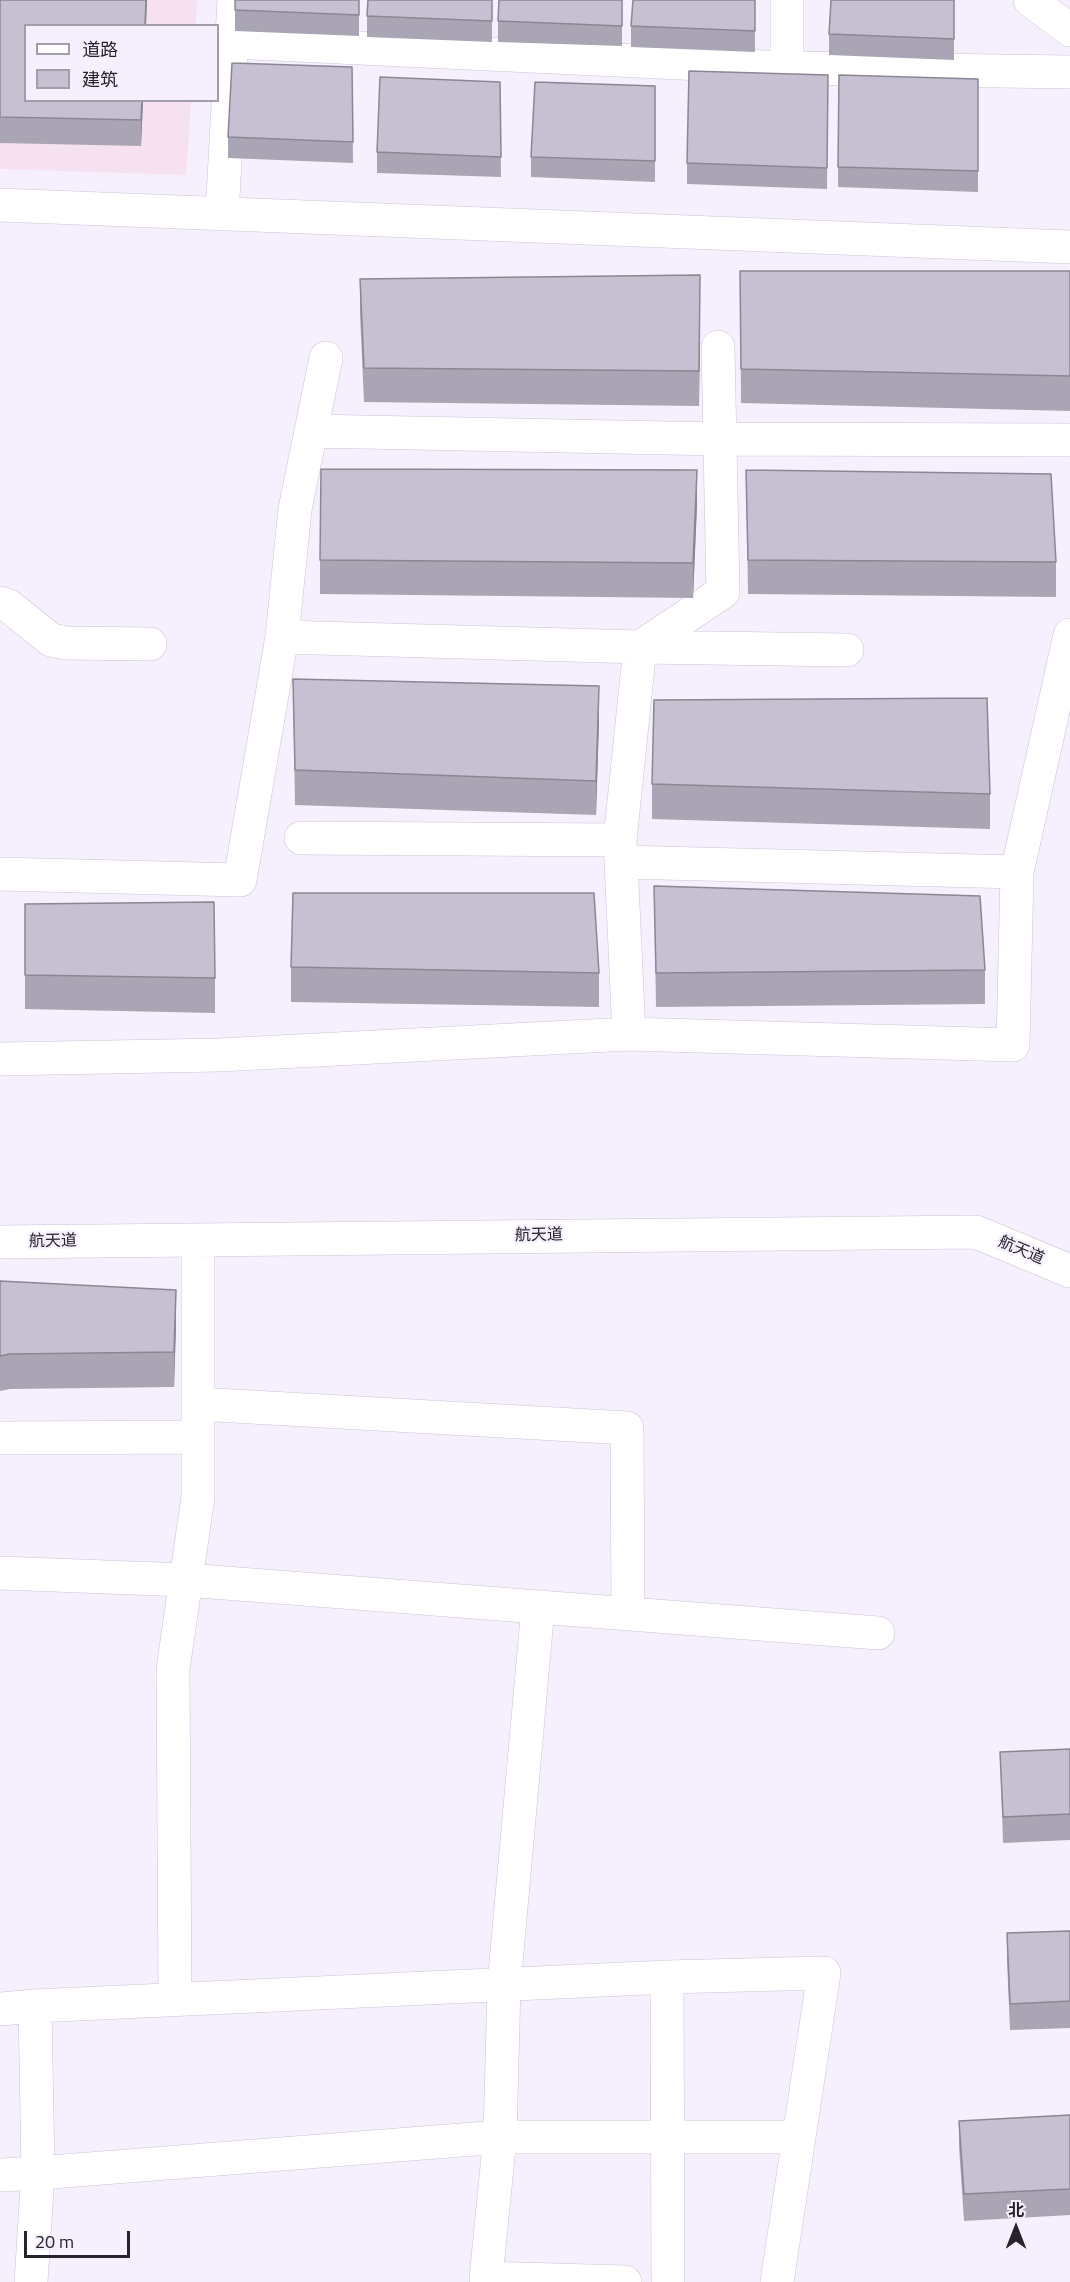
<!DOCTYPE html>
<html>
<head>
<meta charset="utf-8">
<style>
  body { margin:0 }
  #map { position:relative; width:1070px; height:2282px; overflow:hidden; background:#f6effd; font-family:"Titillium Web","Noto Sans SC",sans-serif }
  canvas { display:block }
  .legend { position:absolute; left:24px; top:24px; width:195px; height:78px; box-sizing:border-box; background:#f6effd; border:2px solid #a39da9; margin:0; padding:8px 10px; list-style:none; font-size:18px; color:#26232a }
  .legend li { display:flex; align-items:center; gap:12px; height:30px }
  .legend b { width:30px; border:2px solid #a39da9 }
  .north { position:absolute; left:986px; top:2198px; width:60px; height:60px; -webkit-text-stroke:4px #f6effd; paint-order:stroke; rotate:0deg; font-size:16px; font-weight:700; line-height:24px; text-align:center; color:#26232a }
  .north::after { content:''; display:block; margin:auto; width:21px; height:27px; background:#26232a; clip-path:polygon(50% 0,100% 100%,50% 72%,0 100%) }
  .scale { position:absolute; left:24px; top:2231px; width:106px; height:27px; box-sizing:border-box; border:3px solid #26232a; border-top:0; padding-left:8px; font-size:18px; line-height:21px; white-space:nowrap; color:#26232a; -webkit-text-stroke:4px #f6effd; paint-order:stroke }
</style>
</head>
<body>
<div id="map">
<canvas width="1070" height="2282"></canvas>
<ul class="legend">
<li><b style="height:8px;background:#fff"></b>道路</li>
<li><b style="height:16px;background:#c6c0d2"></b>建筑</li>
</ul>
<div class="north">北</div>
<div class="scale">20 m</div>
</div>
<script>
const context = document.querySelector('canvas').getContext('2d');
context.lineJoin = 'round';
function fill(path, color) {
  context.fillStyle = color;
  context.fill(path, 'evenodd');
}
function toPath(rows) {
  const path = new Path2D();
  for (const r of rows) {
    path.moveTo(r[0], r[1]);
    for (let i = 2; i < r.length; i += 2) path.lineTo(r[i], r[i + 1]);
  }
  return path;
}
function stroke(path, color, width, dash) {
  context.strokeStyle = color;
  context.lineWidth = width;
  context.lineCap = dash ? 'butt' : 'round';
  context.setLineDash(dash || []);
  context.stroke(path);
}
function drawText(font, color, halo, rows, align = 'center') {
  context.font = font + ' "Titillium Web","Noto Sans SC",sans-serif';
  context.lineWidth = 4.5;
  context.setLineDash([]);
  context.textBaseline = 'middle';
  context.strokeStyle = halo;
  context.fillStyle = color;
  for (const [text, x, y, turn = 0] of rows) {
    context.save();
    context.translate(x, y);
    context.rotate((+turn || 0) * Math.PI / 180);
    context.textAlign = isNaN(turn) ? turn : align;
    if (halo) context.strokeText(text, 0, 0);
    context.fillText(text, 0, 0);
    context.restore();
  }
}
fill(toPath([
  [0,0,197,0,196,25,26,26,26,100,191,101,186,175,0,169]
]), '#f6e1f0');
const minor = toPath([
  [787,0,787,68,1070,72],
  [1030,0,1070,30],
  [232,42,787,68],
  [0,205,1070,247],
  [222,214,234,0],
  [311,431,719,439,1070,440],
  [0,603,9,606,51,640,66,643,150,644],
  [282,637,640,647,847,650],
  [301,838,620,840],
  [621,862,1017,872],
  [0,874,240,880,282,637,295,509,326,358],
  [629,1034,620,840,640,647,723,592,718,347],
  [0,1059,219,1055,629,1034,1013,1045,1017,872,1070,635],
  [0,1242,976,1232,1070,1271],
  [198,1404,627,1428,628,1613],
  [0,1438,198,1437],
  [0,1573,186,1580,878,1633],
  [538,1607,504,1985,500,2137,799,2137],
  [667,1977,668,2282],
  [175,1999,173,1669,198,1497,198,1240],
  [0,2009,35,2006,667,1977,824,1973,777,2282],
  [0,2175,38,2173,35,2006],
  [31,2282,38,2173,500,2137,486,2278,625,2282]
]);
stroke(minor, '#cbc2d3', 34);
stroke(minor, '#fff', 33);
fill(toPath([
  [0,0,143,100,141,146,0,143],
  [359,0,359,36,235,31,235,10],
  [492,0,492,42,367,37,367,16],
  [622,0,622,46,498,42,498,21],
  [755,0,755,52,631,47,631,26],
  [954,0,954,60,829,55,829,34],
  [352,67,353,163,228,158,228,137],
  [828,75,827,189,687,184,687,163],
  [978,79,978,192,838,187,838,167],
  [500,82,501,177,377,173,377,152],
  [655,86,655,182,531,177,531,157],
  [740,271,1070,271,1070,411,741,403],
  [360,279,700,309,699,406,364,402,360,314],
  [746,470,1056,562,1056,597,748,594],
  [697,505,693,598,320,594,320,560],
  [293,679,599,721,596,815,295,805],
  [652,784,990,794,990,829,652,819],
  [654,886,985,970,985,1004,656,1007],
  [25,904,215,978,215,1013,25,1009],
  [291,967,599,973,599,1007,291,1002],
  [0,1281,176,1325,174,1387,10,1389,0,1391],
  [1070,1749,1070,1840,1003,1843,1000,1752],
  [1070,1931,1070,2028,1010,2030,1007,1960,1007,1933],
  [1070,2115,1070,2215,964,2221,959,2147,959,2121]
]), '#aaa5b5');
fill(toPath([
  [146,0,147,0,146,26,145,26],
  [142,100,143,100,141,146,141,120],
  [700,275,700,309,699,406,699,371],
  [697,470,697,505,693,598,693,563],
  [599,686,599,721,596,815,596,781],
  [176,1290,176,1325,174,1387,174,1352]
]), '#8b8693');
const building = toPath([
  [0,0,146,0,145,26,26,26,26,100,142,100,141,120,0,117,0,0],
  [235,0,359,0,359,15,235,10,235,0],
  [368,0,492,0,492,21,367,16,368,0],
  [499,0,622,0,622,26,498,21,499,0],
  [633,0,755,0,755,31,631,26,633,0],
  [831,0,954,0,954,39,829,34,831,0],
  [232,63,352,67,353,142,228,137,232,63],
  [689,71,828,75,827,168,687,163,689,71],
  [839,75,978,79,978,171,838,167,839,75],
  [380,77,500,82,501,157,377,152,380,77],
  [535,82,655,86,655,161,531,157,535,82],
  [740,271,1070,271,1070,376,741,369,740,271],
  [700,275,699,371,364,368,360,279,700,275],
  [321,469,697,470,693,563,320,560,321,469],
  [746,470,1051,474,1056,562,748,560,746,470],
  [293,679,599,686,596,781,295,770,293,679],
  [987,698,990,794,652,784,654,700,987,698],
  [654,886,980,896,985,970,656,973,654,886],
  [293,893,594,893,599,973,291,967,293,893],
  [214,902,215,978,25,975,25,904,214,902],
  [0,1281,176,1290,174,1352,10,1354,0,1356,0,1281],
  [1070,1749,1070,1814,1003,1817,1000,1752,1070,1749],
  [1070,1931,1070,2001,1010,2004,1007,1933,1070,1931],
  [1070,2115,1070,2189,964,2194,959,2121,1070,2115]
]);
fill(building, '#c6c0d2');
stroke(building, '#8b8693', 1.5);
drawText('16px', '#26232a', '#f6effd', [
  ["航天道",539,1236,-1],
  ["航天道",53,1242,-1],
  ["航天道",1021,1251,23]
]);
</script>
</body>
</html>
